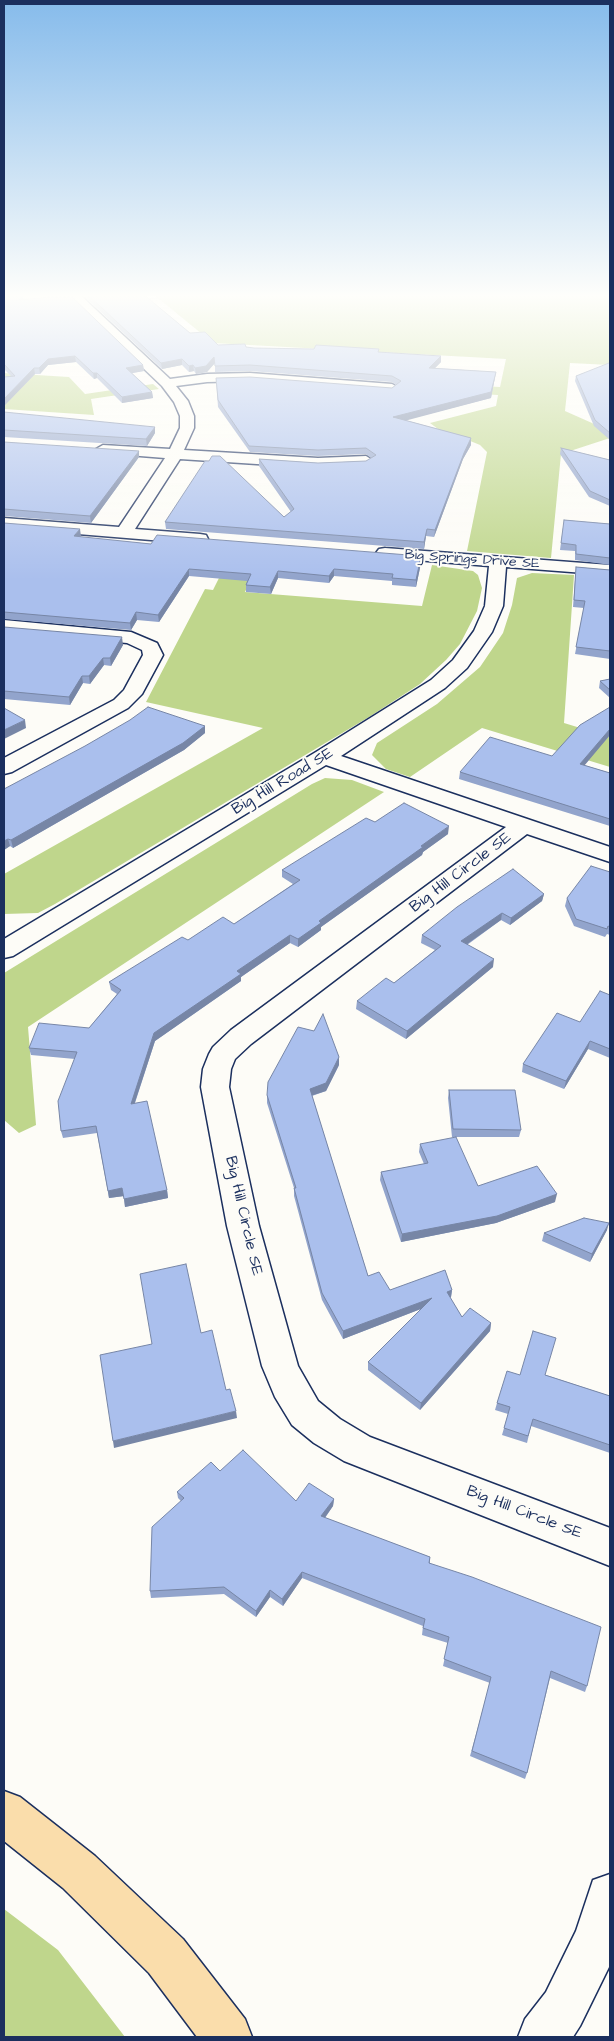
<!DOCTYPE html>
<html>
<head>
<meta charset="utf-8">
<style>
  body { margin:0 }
  #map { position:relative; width:614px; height:2041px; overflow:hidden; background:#fdfcf7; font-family:"Architects Daughter",sans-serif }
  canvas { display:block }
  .frame { position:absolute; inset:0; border:5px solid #1b2f5e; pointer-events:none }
</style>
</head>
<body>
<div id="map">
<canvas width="614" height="2041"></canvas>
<div class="frame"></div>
</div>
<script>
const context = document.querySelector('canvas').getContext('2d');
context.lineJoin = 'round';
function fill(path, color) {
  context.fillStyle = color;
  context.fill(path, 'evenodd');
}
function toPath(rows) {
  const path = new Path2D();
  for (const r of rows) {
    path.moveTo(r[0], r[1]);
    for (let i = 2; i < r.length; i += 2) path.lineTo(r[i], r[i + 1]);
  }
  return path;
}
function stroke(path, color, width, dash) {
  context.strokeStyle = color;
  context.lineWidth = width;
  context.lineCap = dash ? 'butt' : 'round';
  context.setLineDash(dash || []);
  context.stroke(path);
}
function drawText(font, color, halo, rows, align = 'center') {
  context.font = font + ' "Architects Daughter",sans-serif';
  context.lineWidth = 4;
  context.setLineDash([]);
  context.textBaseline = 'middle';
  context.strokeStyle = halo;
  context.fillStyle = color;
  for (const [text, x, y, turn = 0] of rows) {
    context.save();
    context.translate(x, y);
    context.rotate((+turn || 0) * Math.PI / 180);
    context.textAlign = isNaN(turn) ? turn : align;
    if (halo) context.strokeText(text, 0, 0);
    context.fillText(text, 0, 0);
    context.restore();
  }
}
fill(toPath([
  [153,294,610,294,610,365,570,363,565,411,610,431,610,438,561,454,551,558,467,551,487,452,480,445,446,431,398,452,392,451,438,429,430,423,496,406,498,395,426,391,428,383,500,387,506,359,213,343],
  [4,373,69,377,85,394,153,384,159,389,91,399,94,415,4,409],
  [233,550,263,552,245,592,422,606,432,565,473,571,478,575,482,588,477,611,460,644,446,660,420,684,369,717,55,904,38,913,4,914,4,874,263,728,146,702,205,589,213,590],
  [532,573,574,575,564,723,610,737,610,767,482,728,410,777,386,769,372,755,377,743,437,704,480,667,503,633,512,605,517,578],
  [325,778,352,780,384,792,28,1027,36,1125,19,1133,4,1120,4,973,312,784],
  [4,1909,58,1950,125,2037,4,2037]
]), '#bfd68c');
const minor = toPath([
  [4,294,79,294,170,379,207,374,250,373,392,384,399,388,392,392,250,381,207,382,176,386,188,401,194,416,194,428,184,450,318,458,366,456,374,461,366,466,318,468,180,459,135,529,200,534,206,535,208,539,206,543,200,544,4,528,4,518,119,527,165,458,103,453,96,449,103,445,170,449,180,428,180,416,174,402,162,386,73,301,4,298,4,294],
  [385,548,610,565,610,575,506,567,503,606,492,632,467,668,445,688,341,756,610,847,610,862,527,834,251,1044,235,1059,231,1069,229,1087,259,1226,298,1366,318,1401,340,1419,370,1437,610,1528,610,1566,344,1461,314,1443,292,1425,275,1397,262,1366,227,1226,201,1087,203,1069,209,1054,213,1047,231,1030,506,827,326,765,13,956,4,958,4,939,316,752,431,680,453,660,474,631,485,606,489,566,379,557,376,553,379,549,385,548],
  [4,620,131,632,157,643,163,655,142,694,128,708,12,772,4,774,4,758,114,700,124,690,143,655,142,650,127,643,4,632,4,620],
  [610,1874,610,1965,580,2026,573,2037,518,2037,525,2019,546,1992,576,1931,593,1880,610,1874]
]);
const major = toPath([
  [4,1791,20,1797,95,1856,183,1939,245,2019,252,2037,197,2037,149,1973,63,1888,4,1841,4,1791]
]);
stroke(minor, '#1b2f5e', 3);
stroke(major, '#1b2f5e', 3);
fill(minor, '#fdfcf7');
fill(major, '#faddab');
fill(toPath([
  [4,294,24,300,143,365,144,371,132,373,152,392,153,398,122,403,97,378,94,379,76,362,48,365,40,374,35,374,4,406,4,377,11,376,4,369],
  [85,294,143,294,190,333,218,345,246,347,254,348,379,352,441,362,435,368,496,372,491,398,405,420,471,438,471,445,463,459,434,537,426,536,424,549,166,529,165,522,284,517,291,512,259,466,259,459,318,463,366,461,371,458,366,454,318,456,250,452,218,407,216,378,392,388,396,385,392,382,250,371,215,372,215,363,207,372,196,374,194,371,189,372,182,365,162,369,86,298],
  [610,363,610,440,594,426,575,381,576,376],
  [4,412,155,433,147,446,4,437],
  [4,442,139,457,91,523,4,516],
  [561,448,610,460,610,506,589,497,560,454],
  [564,520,610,524,610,565,575,560,575,551,560,550],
  [4,523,81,536,80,537,151,544,421,556,421,563,416,587,392,585,392,581,334,576,329,583,278,578,271,594,246,592,246,585,247,581,189,576,159,622,137,620,131,630,4,619],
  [576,567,610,570,610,659,575,654,584,608,573,607],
  [4,627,123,645,111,666,104,665,90,684,83,683,70,705,4,699],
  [610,679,610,698,599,688,600,681],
  [610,707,610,735,584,765,610,773,610,826,459,779,460,772,552,756],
  [205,726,205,733,184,750,13,848,10,846,4,850,4,789],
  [375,822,448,834,423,852,422,855,321,927,321,930,298,947,290,943,241,977,241,981,155,1041,135,1103,167,1190,168,1198,125,1207,124,1196,109,1198,97,1133,63,1138,61,1131,75,1059,31,1055,29,1048,89,1028,117,994,111,990,109,982,188,940,234,924,293,884,282,877,282,870],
  [610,872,610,935,607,934,605,937,574,926,565,906,567,898],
  [544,894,542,901,510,925,501,920,467,945,493,967,406,1039,356,1009,357,1001,394,983,435,950,421,943,422,935],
  [610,995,610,1058,588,1049,564,1089,522,1072,523,1064,580,1022],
  [339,1065,326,1091,312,1096,368,1276,390,1290,452,1290,451,1297,450,1298,462,1317,491,1323,490,1331,420,1410,368,1370,368,1362,421,1309,343,1339,322,1300,294,1196,294,1188,267,1103,267,1095],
  [449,1090,521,1130,519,1137,452,1137,448,1098],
  [420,1144,478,1186,555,1202,496,1223,401,1242,380,1180,381,1172,424,1164,419,1152],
  [607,1230,590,1262,542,1241,544,1233],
  [520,1375,546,1375,610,1396,610,1453,531,1426,527,1443,502,1435,508,1414,495,1410,497,1403],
  [220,1471,296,1501,334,1499,333,1506,325,1518,430,1557,430,1563,587,1686,585,1692,550,1678,527,1773,525,1779,470,1756,490,1683,443,1666,448,1643,422,1635,423,1626,302,1578,283,1606,270,1597,256,1617,224,1594,151,1598,150,1591,181,1501,178,1498,177,1492]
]), '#92a4cc');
fill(toPath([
  [23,295,24,301,19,300],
  [75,356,76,362,48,365,40,374,39,368,48,359],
  [441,356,441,362,429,374,429,368],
  [214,357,215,363,207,372,196,374,195,368],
  [182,359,182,365,162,369,161,363],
  [143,365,144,371,127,374,126,368],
  [193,365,194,371,189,372,189,366],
  [34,368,35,374,4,406,4,399],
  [496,372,491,398,393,424,393,417],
  [93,373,97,373,97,378,94,379],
  [152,392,153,398,122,403,122,397],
  [155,427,155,433,147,446,146,439],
  [471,438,471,445,463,459,434,537,435,530,464,453],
  [139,451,139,457,91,523,90,516],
  [80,529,81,536,75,543,74,536],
  [427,529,426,536,424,549,424,542],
  [421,556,421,563,416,587,416,580],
  [189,569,189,576,159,622,158,615],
  [334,569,334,576,329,583,329,576],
  [278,571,278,578,271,594,270,587],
  [136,612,137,620,131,630,130,623],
  [122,637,123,645,111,666,110,658],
  [103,658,104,665,90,684,89,676],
  [82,676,83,683,70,705,69,697],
  [25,720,26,728,4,739,4,730],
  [205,726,205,733,184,750,13,848,11,840],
  [610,729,610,735,579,772,580,764],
  [449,826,448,834,423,852,422,855,321,927,321,930,298,947,298,939,319,921,421,846],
  [8,839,10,846,4,850,4,841],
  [544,894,542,901,510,925,511,918],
  [502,913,501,920,460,949,461,941],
  [290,935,290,943,241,977,241,981,155,1041,132,1111,131,1104,154,1033,237,971],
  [494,959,493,967,406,1039,407,1031],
  [590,1041,588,1049,564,1089,566,1081],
  [339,1057,339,1065,326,1091,310,1096,310,1089],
  [122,1188,124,1196,109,1198,108,1191],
  [167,1190,168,1198,125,1207,124,1199],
  [557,1194,555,1202,496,1223,401,1242,402,1234],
  [609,1223,607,1230,590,1262,592,1254],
  [452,1290,451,1297,446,1300,447,1292],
  [432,1298,431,1305,343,1339,343,1331],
  [491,1323,490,1331,420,1410,421,1403],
  [236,1411,237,1418,114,1448,113,1441],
  [334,1499,333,1506,321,1523,321,1516],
  [302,1572,302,1578,283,1606,282,1599],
  [270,1590,270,1597,256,1617,256,1611]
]), '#7786a6');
const building = toPath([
  [4,294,23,295,19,300,50,297,72,297,143,365,126,368,152,392,122,397,97,373,93,373,75,356,48,359,39,368,34,368,4,399,4,377,15,376,4,364,4,294],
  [87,294,143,294,190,333,205,332,218,345,245,344,246,347,254,348,314,349,316,345,379,349,378,352,441,356,429,368,496,372,491,392,393,417,471,438,464,453,435,530,427,529,424,542,165,522,205,461,209,461,212,456,220,456,284,517,294,509,259,459,318,463,366,461,376,455,366,448,318,450,249,446,218,400,216,378,250,377,392,388,401,381,392,376,250,365,215,366,214,357,206,366,195,368,193,365,189,366,182,359,161,363,87,294],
  [609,363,610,363,610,433,595,420,576,376,609,363],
  [4,412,155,427,146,439,4,430,4,412],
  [4,442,139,451,90,516,4,509,4,442],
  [561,448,610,460,610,500,590,491,561,448],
  [564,520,610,524,610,558,576,554,576,545,561,543,564,520],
  [4,523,80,529,74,536,151,544,157,535,421,556,416,580,392,578,393,574,334,569,329,576,278,571,270,587,246,585,251,574,189,569,158,615,136,612,130,623,4,612,4,523],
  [576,567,610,570,610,651,576,647,585,601,574,600,576,567],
  [4,627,122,637,110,658,103,658,89,676,82,676,69,697,4,691,4,627],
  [610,679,610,690,600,681,610,679],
  [148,707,205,726,183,743,11,840,8,839,4,841,4,789,85,746,130,720,148,707],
  [610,707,610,729,580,764,610,773,610,819,460,772,490,737,552,756,580,725,610,707],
  [4,708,25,720,4,730,4,708],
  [404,803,449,826,421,846,423,847,319,921,321,923,298,939,290,935,237,971,241,974,154,1033,131,1104,147,1101,167,1190,124,1199,122,1188,108,1191,96,1126,61,1131,58,1101,77,1052,29,1048,39,1023,89,1028,121,990,109,982,182,937,188,940,223,917,234,924,300,880,282,870,366,818,375,822,404,803],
  [591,866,610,872,610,927,608,926,607,929,576,919,567,898,591,866],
  [513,869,544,894,511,918,502,913,461,941,494,959,407,1031,357,1001,386,978,394,983,441,946,422,935,457,907,513,869],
  [600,991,610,995,610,1049,590,1041,566,1081,523,1064,557,1013,580,1022,600,991],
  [323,1014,339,1057,326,1083,310,1089,368,1276,379,1272,390,1290,445,1270,452,1290,447,1292,462,1317,470,1308,491,1323,421,1403,368,1362,432,1298,343,1331,322,1293,294,1188,296,1188,267,1095,268,1082,298,1027,314,1031,323,1014],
  [449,1090,515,1090,521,1130,453,1129,449,1090],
  [456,1137,478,1186,537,1166,557,1194,497,1216,402,1234,381,1172,428,1163,420,1144,456,1137],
  [584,1218,609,1223,592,1254,544,1233,584,1218],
  [186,1264,201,1333,212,1330,226,1390,230,1389,236,1411,113,1441,100,1355,152,1344,140,1274,186,1264],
  [533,1331,556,1338,545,1375,610,1396,610,1445,533,1419,528,1436,504,1428,510,1407,497,1403,507,1371,520,1375,533,1331],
  [243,1450,296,1501,309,1483,334,1499,321,1516,430,1557,429,1563,472,1577,601,1627,587,1686,551,1671,527,1773,472,1751,491,1677,444,1659,449,1637,423,1628,425,1619,302,1572,282,1599,270,1590,256,1611,224,1587,150,1591,152,1527,184,1498,177,1492,211,1462,220,1471,243,1450]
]);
fill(building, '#aabfed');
stroke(building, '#7786a6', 1);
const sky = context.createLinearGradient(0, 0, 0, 580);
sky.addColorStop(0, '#86bbeb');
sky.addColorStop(0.51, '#fefefb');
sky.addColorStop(1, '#fefefb00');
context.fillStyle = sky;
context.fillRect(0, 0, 614, 580);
drawText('14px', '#1b2f5e', '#fdfcf7', [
  ["Big Springs Drive SE",472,560,4]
]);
drawText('16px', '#1b2f5e', '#fdfcf7', [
  ["Big Hill Road SE",283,782,-31],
  ["Big Hill Circle SE",461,873,-37],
  ["Big Hill Circle SE",243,1216,77],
  ["Big Hill Circle SE",524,1513,21]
]);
</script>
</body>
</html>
